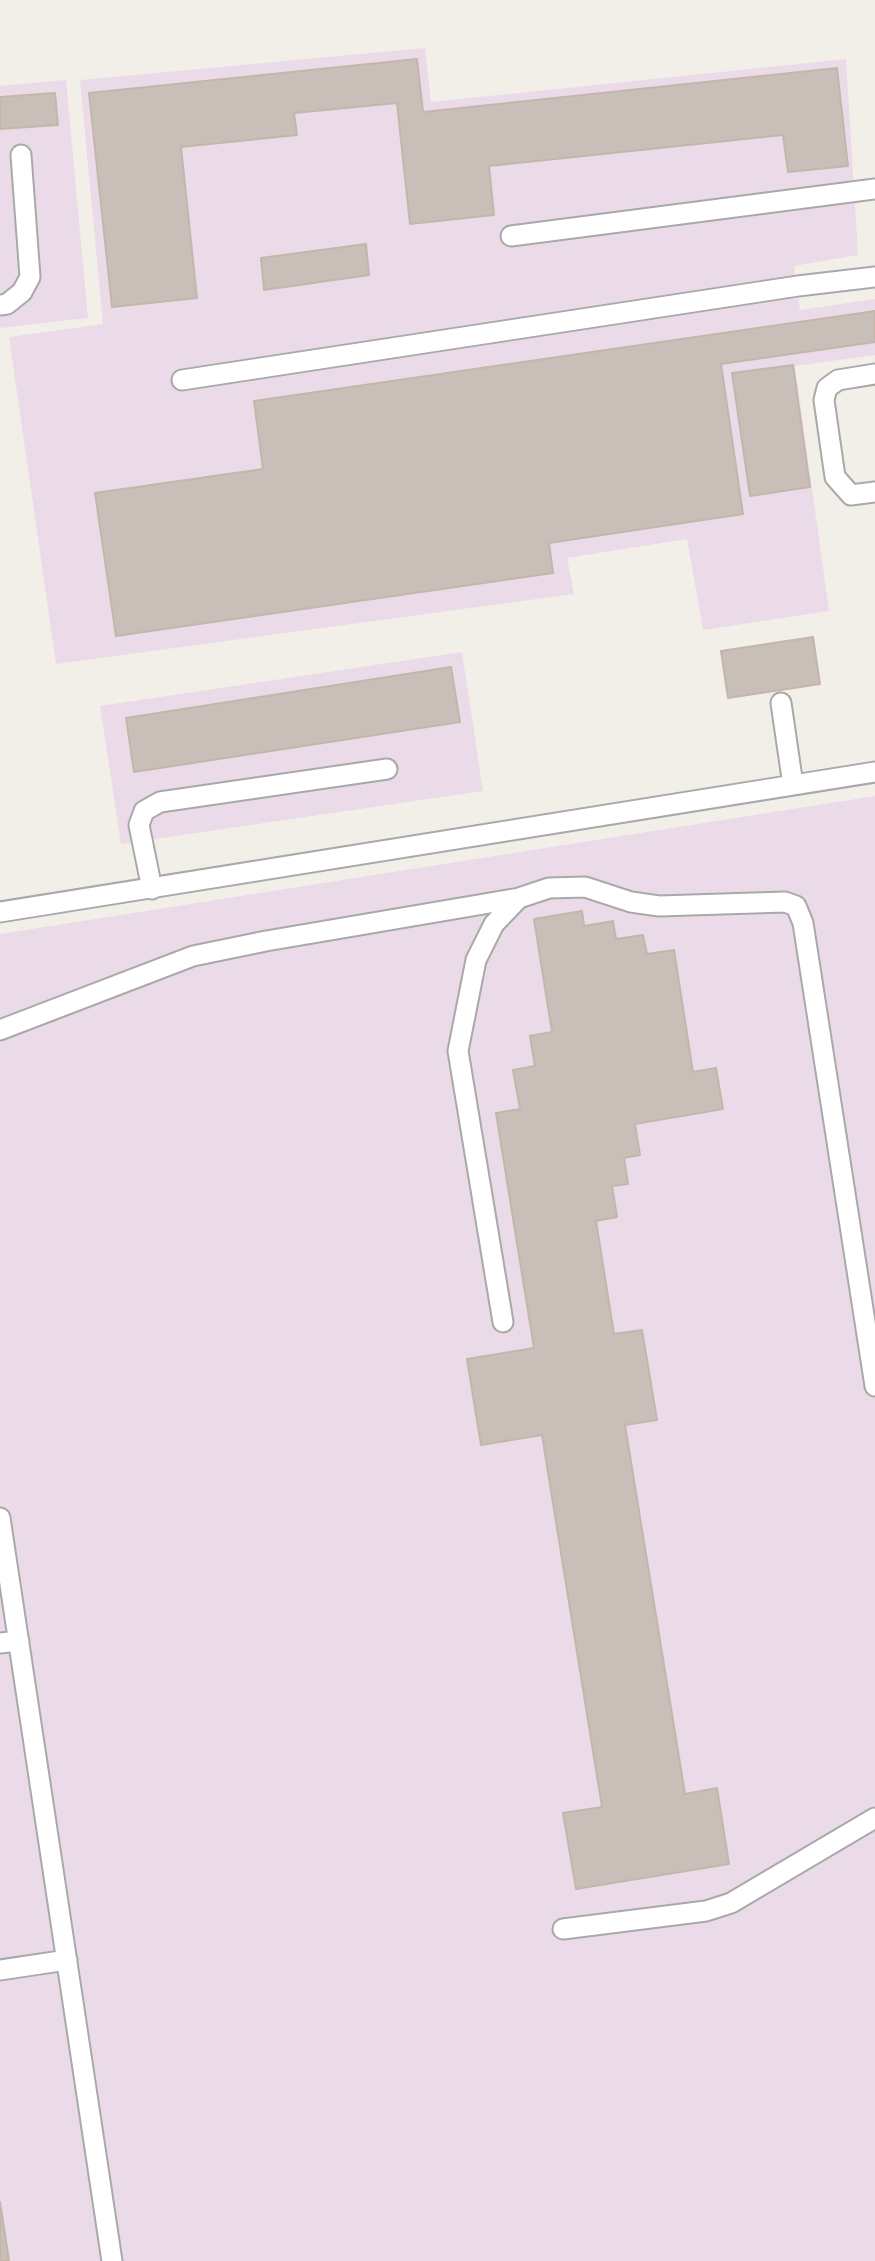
<!DOCTYPE html>
<html>
<head>
<meta charset="utf-8">
<style>
  body { margin:0 }
  canvas { display:block; background:#f2efe9 }
</style>
</head>
<body>
<canvas width="875" height="2261"></canvas>
<script>
const context = document.querySelector('canvas').getContext('2d');
context.lineJoin = 'round';
function fill(path, color) {
  context.fillStyle = color;
  context.fill(path, 'evenodd');
}
function toPath(rows) {
  const path = new Path2D();
  for (const r of rows) {
    path.moveTo(r[0], r[1]);
    for (let i = 2; i < r.length; i += 2) path.lineTo(r[i], r[i + 1]);
  }
  return path;
}
function stroke(path, color, width, dash) {
  context.strokeStyle = color;
  context.lineWidth = width;
  context.lineCap = dash ? 'butt' : 'round';
  context.setLineDash(dash || []);
  context.stroke(path);
}
fill(toPath([
  [425,48,431,102,846,59,858,255,794,266,800,310,875,299,875,355,795,366,829,611,703,630,687,539,567,558,574,594,56,664,9,337,103,324,80,80],
  [66,80,88,318,0,328,0,86],
  [462,652,483,791,121,844,100,706],
  [875,796,875,2261,0,2261,0,934]
]), '#ebdbe8');
const building = toPath([
  [417,59,423,112,837,68,848,166,788,172,783,135,489,166,494,215,410,224,397,103,294,113,297,135,181,147,197,298,112,307,89,93,417,59],
  [55,93,58,125,0,129,0,97,55,93],
  [366,244,369,275,264,290,261,258,366,244],
  [875,311,875,342,721,364,743,514,549,543,553,573,116,636,95,493,263,469,254,401,875,311],
  [793,365,810,487,750,496,732,373,793,365],
  [813,637,820,684,728,698,721,651,813,637],
  [451,667,460,722,134,772,126,718,451,667],
  [582,911,584,926,613,921,616,939,643,935,647,954,674,950,693,1072,716,1068,723,1109,635,1124,640,1155,624,1158,628,1184,612,1186,617,1217,596,1221,614,1334,642,1330,657,1420,625,1425,685,1794,717,1788,729,1864,576,1889,563,1813,602,1807,542,1435,481,1445,467,1359,534,1348,496,1113,520,1109,513,1070,535,1066,530,1036,552,1032,534,919,582,911],
  [0,2202,9,2261,0,2261,0,2202]
]);
fill(building, '#c7bfb8');
stroke(building, '#c4b6ab', 2);
const service = toPath([
  [511,236,875,189],
  [0,305,7,304,22,292,30,277,21,155],
  [875,374,838,380,827,388,824,400,835,477,851,495,875,492],
  [182,380,798,286,875,277],
  [781,703,793,785],
  [152,889,139,825,144,811,160,802,387,769],
  [0,912,875,772],
  [0,1030,193,956,266,941,519,898],
  [503,1322,458,1051,476,960,494,924,519,898,549,888,585,887,631,902,659,906,785,902,796,906,803,923,875,1386],
  [0,1518,112,2261],
  [0,1643,19,1641],
  [563,1929,706,1911,731,1903,875,1818],
  [0,1970,67,1960]
]);
stroke(service, '#a9a9a9', 23);
stroke(service, '#fff', 19);
</script>
</body>
</html>
